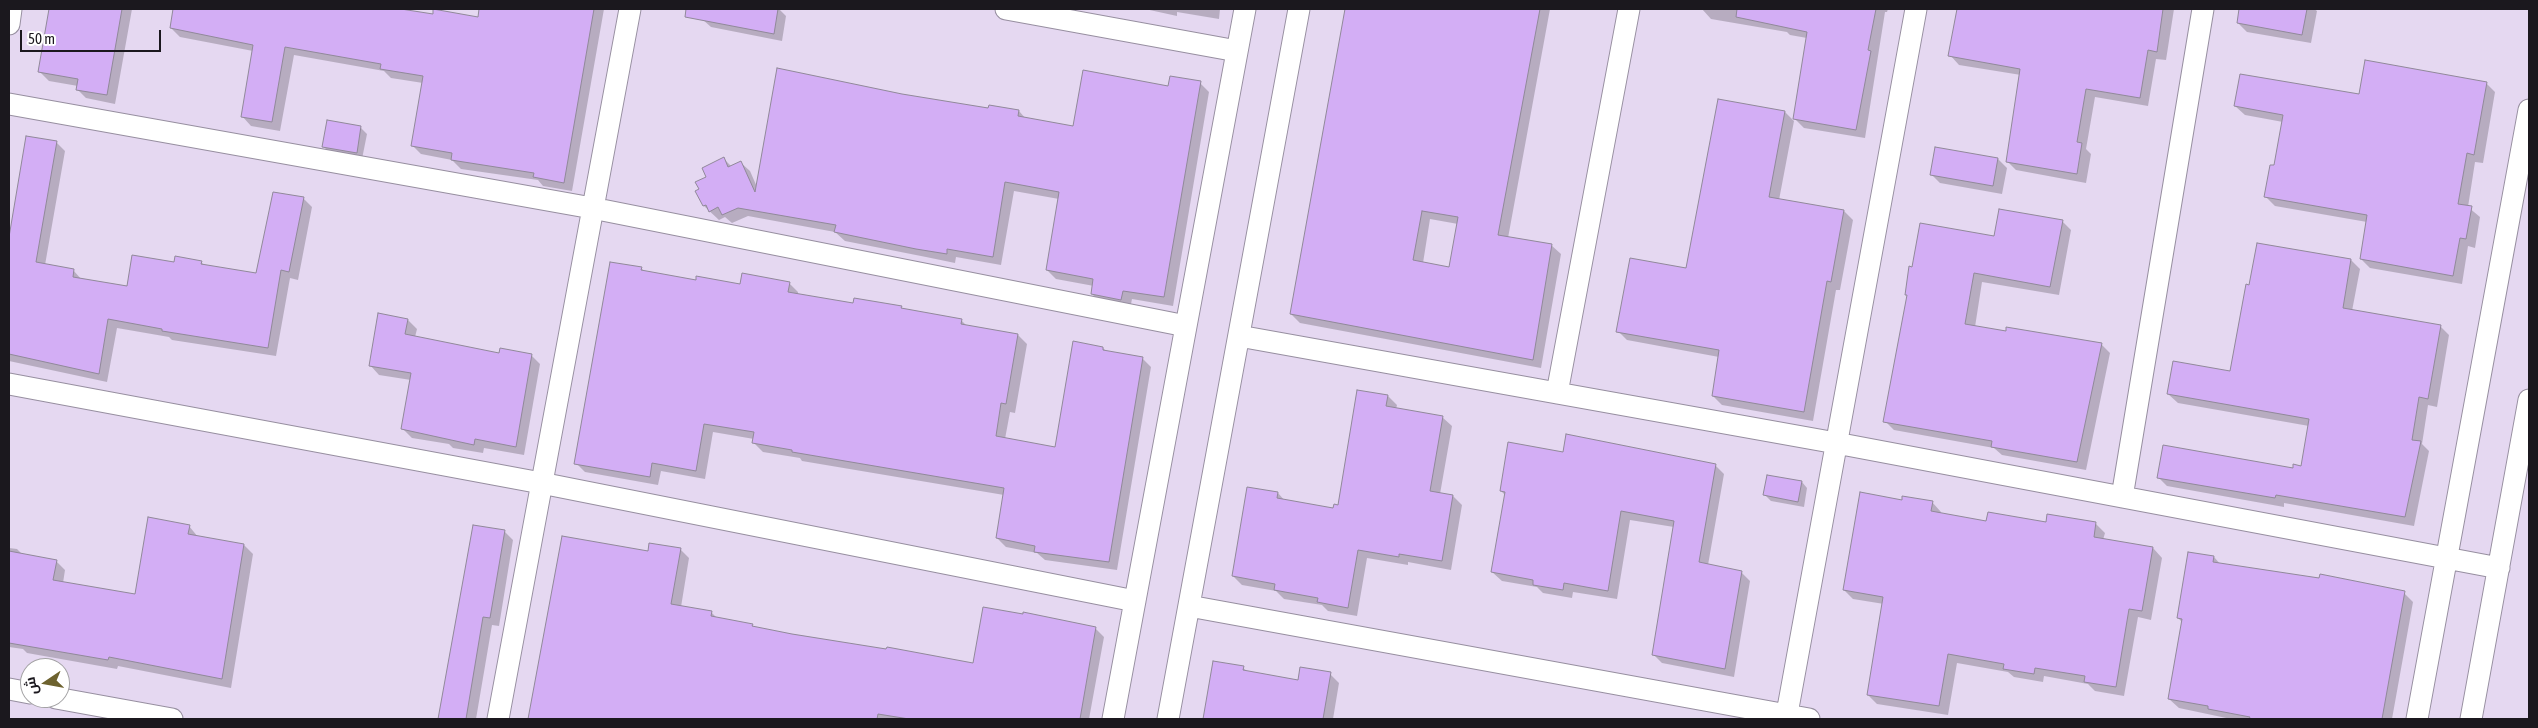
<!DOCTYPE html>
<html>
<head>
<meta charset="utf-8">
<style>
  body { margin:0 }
  #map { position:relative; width:2538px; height:728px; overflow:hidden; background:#ebe2f4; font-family:"Asap Condensed",Cairo,sans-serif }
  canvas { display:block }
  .frame { position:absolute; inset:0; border:10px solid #1b181e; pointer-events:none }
  .north { position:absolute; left:20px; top:658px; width:50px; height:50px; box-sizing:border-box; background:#fff; border:1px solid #a4a3a5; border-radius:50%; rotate:258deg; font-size:14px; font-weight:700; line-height:20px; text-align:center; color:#1b181e }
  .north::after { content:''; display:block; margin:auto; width:18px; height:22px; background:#6d622f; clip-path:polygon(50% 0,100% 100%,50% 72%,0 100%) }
  .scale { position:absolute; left:20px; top:30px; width:141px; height:22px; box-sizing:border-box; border:2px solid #1b181e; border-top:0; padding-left:6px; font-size:15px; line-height:18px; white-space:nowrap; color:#1b181e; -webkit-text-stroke:4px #fff; paint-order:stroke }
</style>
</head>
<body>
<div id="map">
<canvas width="2538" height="728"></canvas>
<div class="frame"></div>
<div class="north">ش</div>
<div class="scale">50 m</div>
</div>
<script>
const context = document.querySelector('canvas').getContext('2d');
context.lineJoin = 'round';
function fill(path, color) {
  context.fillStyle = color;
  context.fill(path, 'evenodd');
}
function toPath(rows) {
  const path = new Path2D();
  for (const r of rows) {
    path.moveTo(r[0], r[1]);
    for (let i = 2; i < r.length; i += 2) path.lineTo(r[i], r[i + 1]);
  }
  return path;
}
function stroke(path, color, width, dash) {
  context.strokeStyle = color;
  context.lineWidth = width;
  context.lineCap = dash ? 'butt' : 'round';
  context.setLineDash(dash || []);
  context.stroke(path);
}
fill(toPath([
  [9,9,2529,9,2529,719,9,719],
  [30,668,60,668,60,698,30,698]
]), '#e5d8f1');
fill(toPath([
  [51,9,132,9,115,104,86,98,77,89,78,86,49,81,40,72],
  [174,9,394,9,434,15,479,18,480,9,604,9,572,191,543,186,538,180,461,169,452,160,421,154,412,145,423,83,391,78,384,71,294,55,280,131,251,126,242,116,253,51,180,37,171,28],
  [704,9,779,9,786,16,782,41,711,27,702,19],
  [1145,9,1220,9,1219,19,1177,12,1177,16],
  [1346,9,1550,9,1508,238,1551,245,1561,254,1541,368,1300,323,1291,314],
  [1430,219,1458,224,1450,268,1423,263],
  [1702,9,1888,9,1887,12,1885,12,1865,138,1804,128,1795,119,1807,38,1790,35,1787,32,1711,19],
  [1958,9,2174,9,2166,60,2156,59,2148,106,2095,97,2086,149,2091,154,2086,183,2016,170,2007,161,2021,75,1959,65,1950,55],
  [2240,9,2314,9,2317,11,2311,43,2247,32,2238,23],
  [1200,83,1209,92,1173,306,1132,299,1130,309,1101,303,1092,294,1094,286,1056,279,1047,270,1059,199,1014,191,1001,265,956,257,955,263,926,257,845,241,835,232,748,216,732,223,725,217,719,220,704,206,700,190,724,159,732,167,740,162,750,171,757,187,901,95,989,109,990,106,1019,111,1026,119,1074,127,1169,88],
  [2486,83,2495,92,2483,163,2475,162,2468,207,2480,217,2475,248,2468,246,2462,284,2370,268,2361,259,2367,222,2275,206,2266,197,2276,167,2283,122,2245,115,2235,106],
  [1719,101,1785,112,1794,121,1779,200,1844,211,1853,220,1840,290,1836,290,1813,421,1722,405,1713,396,1719,357,1627,340,1618,331,1687,269],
  [361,128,367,134,362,159,330,153,324,147],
  [27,137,56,142,65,151,45,265,73,270,82,280,128,287,175,263,201,262,205,266,257,275,303,198,312,207,298,280,290,278,276,356,172,340,169,337,117,328,107,382,9,361,9,244],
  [1998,159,2007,168,2002,194,1940,183,1931,174],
  [2062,221,2071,230,2059,295,1982,282,1975,327,2101,344,2110,353,2086,470,2002,455,1994,448,1894,430,1885,421,1996,237],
  [2351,260,2360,269,2352,311,2440,326,2449,335,2437,407,2428,405,2422,444,2429,451,2414,526,2284,503,2284,507,2167,486,2158,477,2302,467,2309,426,2178,403,2168,394,2231,373],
  [641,268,645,272,697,281,741,285,789,283,798,292,798,295,854,305,901,308,904,310,961,320,967,326,1018,335,1027,344,1015,413,1010,412,1005,439,1056,448,1103,348,1107,352,1142,358,1151,367,1117,570,1045,560,1037,553,1006,547,997,538,1004,495,802,461,800,458,763,452,754,443,754,439,713,432,705,479,661,471,658,485,585,472,576,463],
  [408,320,417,329,415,337,500,355,531,355,540,364,524,455,484,448,483,453,453,448,449,444,412,438,403,429,411,380,379,375,370,365],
  [1388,396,1397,405,1396,409,1442,417,1452,426,1440,494,1453,496,1462,505,1451,570,1408,562,1408,565,1367,558,1357,616,1328,611,1322,605,1284,599,1276,591,1242,585,1233,576,1278,493,1285,501,1334,510,1339,506],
  [1564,453,1715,465,1724,474,1708,565,1741,572,1750,581,1734,677,1662,663,1653,654,1674,527,1630,520,1617,599,1573,592,1572,598,1543,593,1537,587,1502,581,1492,572,1505,495,1501,491],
  [1802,482,1807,488,1804,507,1771,501,1765,495],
  [1903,501,1932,502,1941,512,1941,514,1987,522,2096,524,2105,533,2103,540,2153,548,2162,558,2151,620,2138,617,2124,696,2095,691,2088,684,2044,676,2043,682,2014,677,2008,672,1957,663,1948,715,1877,704,1868,695,1884,604,1853,599,1844,590],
  [189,526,198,537,244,545,253,554,231,688,118,666,117,669,27,653,23,649,9,647,9,548,17,549,23,555,56,561,65,570,63,583,136,595],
  [474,526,504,531,513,540,499,626,492,625,476,719,439,719],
  [563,537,649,553,680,549,689,558,681,607,711,612,718,619,752,625,755,628,974,665,1095,628,1104,637,1089,719,529,719],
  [2189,553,2214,557,2221,565,2404,593,2413,602,2392,719,2231,719,2179,708,2169,699,2182,622,2178,618],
  [1214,663,1243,668,1248,672,1299,681,1330,674,1339,683,1333,719,1205,719]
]), '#0003');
const building = toPath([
  [49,9,122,9,107,95,76,90,78,79,38,72,49,9],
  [173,9,401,9,433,14,433,9,478,17,479,9,594,9,564,183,533,177,534,173,451,160,452,153,411,146,423,76,380,69,381,64,285,47,272,122,241,117,253,45,170,28,173,9],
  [686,9,778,9,774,34,685,17,686,9],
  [1345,9,1540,9,1498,235,1552,244,1533,360,1290,314,1345,9],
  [1422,211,1458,217,1449,267,1413,260,1422,211],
  [1737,9,1876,9,1868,50,1871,51,1856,130,1793,119,1807,32,1736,17,1737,9],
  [1957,9,2163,9,2157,52,2148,50,2140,98,2086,89,2077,142,2082,143,2077,174,2006,162,2020,69,1948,56,1957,9],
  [2239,9,2307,9,2302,35,2237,23,2239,9],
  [2365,60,2487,82,2474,155,2467,153,2458,204,2472,206,2466,239,2460,238,2453,276,2360,259,2367,215,2264,197,2270,165,2274,165,2283,115,2234,106,2240,74,2359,94,2365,60],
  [777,68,902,94,988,108,989,105,1019,110,1018,116,1073,126,1083,70,1168,86,1170,76,1201,81,1164,297,1123,291,1121,300,1091,294,1093,279,1046,270,1059,192,1005,182,993,257,947,249,947,254,916,249,834,232,836,225,738,208,722,215,718,207,709,212,706,205,703,206,695,191,699,189,695,182,706,177,702,168,724,157,728,167,741,161,755,192,777,68],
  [1718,99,1785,111,1769,197,1844,210,1831,282,1827,281,1804,412,1712,396,1719,350,1616,332,1630,258,1686,268,1718,99],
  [327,120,361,126,357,153,322,147,327,120],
  [26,136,57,141,36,262,74,269,73,277,127,286,132,255,174,262,175,256,202,261,201,264,256,273,273,192,304,197,289,272,281,270,268,348,162,331,162,329,108,319,99,374,9,354,9,237,26,136],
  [1935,147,1998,158,1993,186,1930,175,1935,147],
  [1999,209,2063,220,2050,287,1974,273,1965,324,2006,331,2006,327,2102,343,2077,462,1991,447,1992,441,1883,422,1907,295,1905,295,1909,266,1912,267,1920,223,1994,236,1999,209],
  [2257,243,2351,259,2343,308,2441,325,2428,399,2419,397,2412,440,2421,441,2405,517,2276,495,2275,498,2157,478,2163,445,2293,468,2293,464,2301,466,2309,419,2167,394,2173,361,2230,371,2246,284,2249,285,2257,243],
  [610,262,642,267,641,270,696,280,696,276,740,284,742,273,790,282,788,292,853,303,854,298,902,306,901,308,962,319,961,324,1018,334,1006,404,1001,403,996,436,1055,447,1073,341,1103,347,1103,350,1143,357,1109,562,1034,552,1035,546,996,538,1004,488,792,452,792,450,752,443,754,432,704,424,696,471,652,463,650,477,574,464,610,262],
  [378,313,408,319,405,334,499,353,500,348,532,354,516,447,475,439,474,445,401,429,411,373,369,366,378,313],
  [1357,390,1388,395,1386,406,1443,416,1430,491,1453,495,1442,561,1399,554,1399,557,1358,550,1348,608,1317,602,1318,598,1274,590,1275,584,1232,576,1247,487,1278,492,1277,498,1333,508,1334,504,1338,505,1357,390],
  [1566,434,1716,464,1699,562,1742,571,1725,669,1652,655,1674,521,1621,511,1608,591,1564,583,1563,590,1533,585,1533,580,1491,572,1505,492,1500,491,1508,442,1563,452,1566,434],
  [1767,475,1802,481,1798,502,1763,495,1767,475],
  [1860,492,1902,500,1902,496,1933,501,1931,511,1986,521,1988,512,2046,522,2047,514,2096,522,2094,537,2153,547,2142,611,2129,609,2116,687,2084,682,2085,676,2035,668,2034,674,2003,669,2004,664,1948,654,1939,706,1867,695,1883,597,1843,590,1860,492],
  [148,517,190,525,188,534,244,544,222,679,109,657,108,660,9,643,9,551,57,560,53,580,135,594,148,517],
  [473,525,505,530,490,618,483,617,466,719,438,719,473,525],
  [562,536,648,551,649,543,681,548,671,604,712,611,711,616,753,624,752,626,792,634,886,649,887,647,973,663,983,607,1023,614,1023,612,1096,627,1080,719,909,719,878,714,877,719,528,719,562,536],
  [2188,552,2214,556,2213,562,2319,578,2320,574,2405,591,2382,719,2249,719,2250,717,2208,709,2208,706,2168,699,2182,619,2177,618,2188,552],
  [1213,661,1244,666,1243,670,1298,680,1300,667,1331,672,1323,719,1203,719,1213,661]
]);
fill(building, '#d3aef5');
stroke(building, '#91899a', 1);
const minor = toPath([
  [1006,9,1237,51],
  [9,24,11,9],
  [9,104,592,208,1186,326],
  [1239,336,1836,443,2499,568],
  [9,384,541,483,1135,601],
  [1557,393,1629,9],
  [2122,497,2203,9],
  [1189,606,1809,719],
  [9,689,30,693],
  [56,698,172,719],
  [498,719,630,9],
  [1113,719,1245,9],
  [1168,719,1299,9],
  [1786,719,1916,9],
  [2417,719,2529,110],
  [2471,719,2529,400]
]);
stroke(minor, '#978fa0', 23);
stroke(minor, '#fff', 21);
</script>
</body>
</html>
